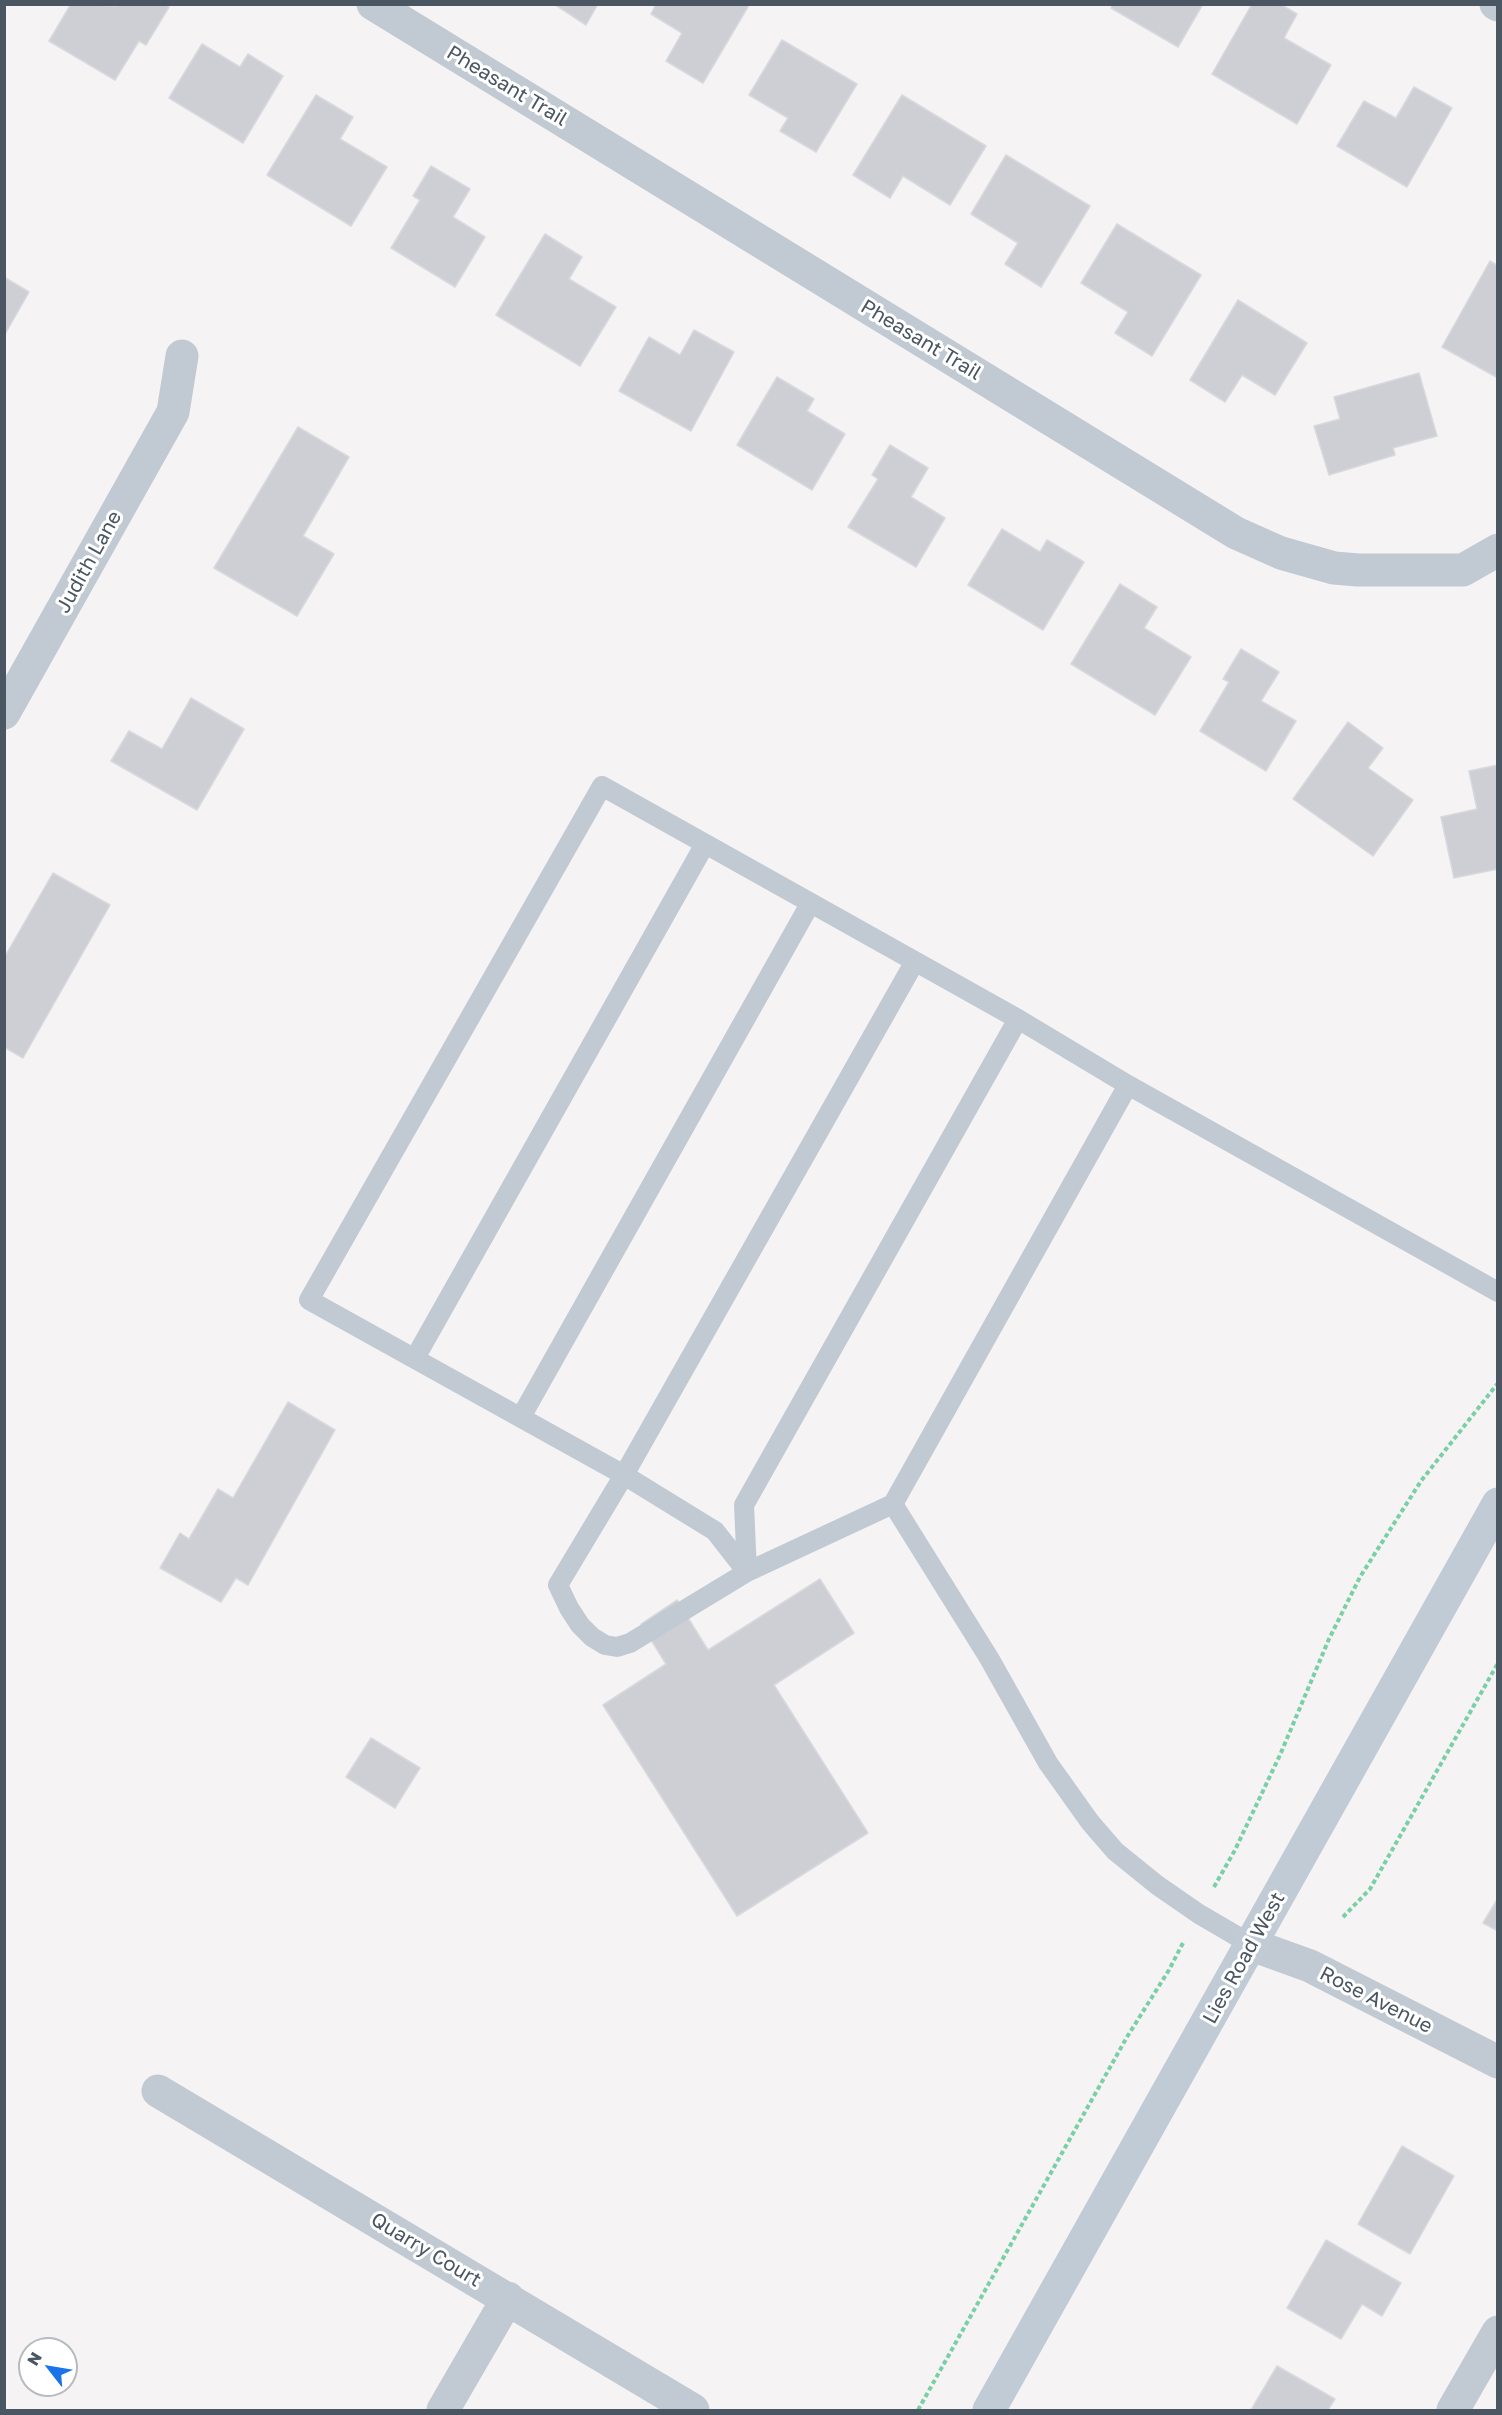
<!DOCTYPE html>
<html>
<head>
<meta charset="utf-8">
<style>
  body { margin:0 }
  #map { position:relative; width:1502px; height:2415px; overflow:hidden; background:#f5f3f3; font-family:"Golos Text",sans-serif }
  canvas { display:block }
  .frame { position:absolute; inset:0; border:6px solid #4a5661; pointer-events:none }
  .north { position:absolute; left:18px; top:2337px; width:60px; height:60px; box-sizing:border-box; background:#fff; border:2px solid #b7bbc0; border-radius:50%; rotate:301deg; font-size:16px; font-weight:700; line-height:24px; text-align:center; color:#4a5661 }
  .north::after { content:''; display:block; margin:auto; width:21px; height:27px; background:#1a73e8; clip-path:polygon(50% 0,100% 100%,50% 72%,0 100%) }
</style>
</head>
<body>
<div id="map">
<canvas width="1502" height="2415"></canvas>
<div class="frame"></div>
<div class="north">N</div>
</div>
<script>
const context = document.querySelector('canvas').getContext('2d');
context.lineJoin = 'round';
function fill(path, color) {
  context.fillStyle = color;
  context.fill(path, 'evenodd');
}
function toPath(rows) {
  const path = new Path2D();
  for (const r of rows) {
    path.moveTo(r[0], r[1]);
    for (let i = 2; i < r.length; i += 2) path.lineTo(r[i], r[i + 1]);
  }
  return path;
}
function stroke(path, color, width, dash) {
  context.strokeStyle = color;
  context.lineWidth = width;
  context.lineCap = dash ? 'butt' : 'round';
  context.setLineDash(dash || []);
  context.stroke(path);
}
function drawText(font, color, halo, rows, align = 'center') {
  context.font = font + ' "Golos Text",sans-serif';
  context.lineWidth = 6;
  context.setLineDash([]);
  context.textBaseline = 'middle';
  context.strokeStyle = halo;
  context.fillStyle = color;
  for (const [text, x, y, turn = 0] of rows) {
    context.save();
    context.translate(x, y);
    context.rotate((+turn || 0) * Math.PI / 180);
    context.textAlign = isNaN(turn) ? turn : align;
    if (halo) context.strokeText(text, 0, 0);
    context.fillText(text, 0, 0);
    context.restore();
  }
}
const building = toPath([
  [71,4,117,6,118,4,165,4,169,7,146,45,139,41,115,80,49,41,71,4],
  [554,4,598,4,586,25,554,4],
  [656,4,748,4,749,5,703,83,666,61,682,33,651,14,656,4],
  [1113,4,1203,4,1178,47,1111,8,1113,4],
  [1252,4,1280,4,1297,14,1284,38,1331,65,1297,124,1212,74,1252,4],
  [782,40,857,84,816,152,780,131,788,118,749,95,782,40],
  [202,44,240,67,248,54,283,76,243,143,169,98,202,44],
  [1414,87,1452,108,1407,187,1337,146,1364,101,1396,118,1414,87],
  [316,95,353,117,340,139,387,167,351,226,267,175,316,95],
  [902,95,986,146,950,205,903,176,890,198,853,175,902,95],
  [1006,155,1090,206,1041,287,1005,264,1018,243,971,214,1006,155],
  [431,166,470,189,453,217,485,237,455,287,391,248,420,200,413,196,431,166],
  [1117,224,1201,275,1152,356,1115,333,1128,312,1081,283,1117,224],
  [545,234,582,257,569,279,616,307,580,366,496,315,545,234],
  [1490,261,1498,266,1498,378,1442,347,1490,261],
  [4,277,29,292,4,336,4,277],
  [1238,300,1307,343,1275,395,1242,375,1225,402,1190,380,1238,300],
  [694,330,734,352,691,431,619,391,649,337,680,355,694,330],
  [1419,373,1437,436,1393,448,1395,455,1329,475,1314,426,1340,419,1334,397,1419,373],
  [777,377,814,399,807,411,845,434,812,490,737,445,777,377],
  [298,427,349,457,303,536,334,554,297,616,214,568,298,427],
  [890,445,928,468,911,497,945,518,916,567,848,527,878,479,872,475,890,445],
  [1002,529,1040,552,1047,540,1084,562,1043,630,968,585,1002,529],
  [1120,584,1157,607,1144,628,1191,657,1155,715,1071,664,1120,584],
  [1241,649,1279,672,1261,701,1296,721,1266,771,1200,731,1229,682,1223,679,1241,649],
  [191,698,244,729,197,810,111,761,129,731,162,749,191,698],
  [1348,722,1383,748,1368,768,1413,800,1373,856,1293,799,1348,722],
  [1498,765,1498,869,1454,878,1441,817,1477,809,1469,771,1498,765],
  [53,873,110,905,23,1058,4,1047,4,958,53,873],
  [288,1402,335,1430,248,1585,236,1578,221,1602,160,1568,180,1533,189,1539,218,1489,233,1498,288,1402],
  [820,1579,854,1633,774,1685,868,1833,737,1916,603,1705,666,1664,641,1624,677,1600,708,1650,820,1579],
  [371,1738,420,1768,395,1808,346,1777,371,1738],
  [1498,1898,1498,1931,1483,1923,1498,1898],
  [1402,2146,1454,2176,1410,2254,1358,2224,1402,2146],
  [1326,2240,1401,2283,1382,2316,1362,2304,1341,2339,1287,2308,1326,2240],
  [1277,2366,1335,2399,1328,2410,1251,2410,1277,2366]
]);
fill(building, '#cdcfd5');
stroke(building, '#d7d9de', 1.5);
stroke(toPath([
  [1214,1887,1235,1850,1280,1755,1329,1639,1360,1577,1421,1481,1498,1383],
  [1343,1917,1370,1889,1498,1663],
  [918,2410,1127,2037,1169,1970,1184,1941]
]), '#7ad0a6', 4, [4.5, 3]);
stroke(toPath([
  [914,963,624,1475,558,1585,569,1608,580,1625,592,1637,605,1645,617,1647,630,1643,747,1572,893,1504,1128,1085],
  [415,1358,705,844],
  [521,1417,810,904],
  [893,1504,989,1658,1048,1763,1090,1822,1115,1851,1157,1885,1199,1914,1252,1945],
  [747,1572,715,1531,624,1475,309,1300,602,786,1018,1019,1128,1085,1498,1292],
  [747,1572,744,1505,1018,1019]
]), '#c1cad2', 20);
stroke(toPath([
  [373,4,1236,533,1281,553,1334,568,1358,570,1463,570,1498,550],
  [1496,4,1498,5],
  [4,713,173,412,182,356],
  [1252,1945,1310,1966,1498,2062],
  [158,2091,693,2410],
  [443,2410,508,2298],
  [1453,2410,1498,2332]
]), '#c1cad2', 33);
stroke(toPath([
  [989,2410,1498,1504]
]), '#c1cbd6', 33);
drawText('20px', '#4a5661', '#fff', [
  ["Pheasant Trail",507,86,31],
  ["Pheasant Trail",921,340,31],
  ["Judith Lane",89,562,-61],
  ["Lies Road West",1244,1958,-61],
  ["Rose Avenue",1376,2000,27],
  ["Quarry Court",426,2250,31]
]);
</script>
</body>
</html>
